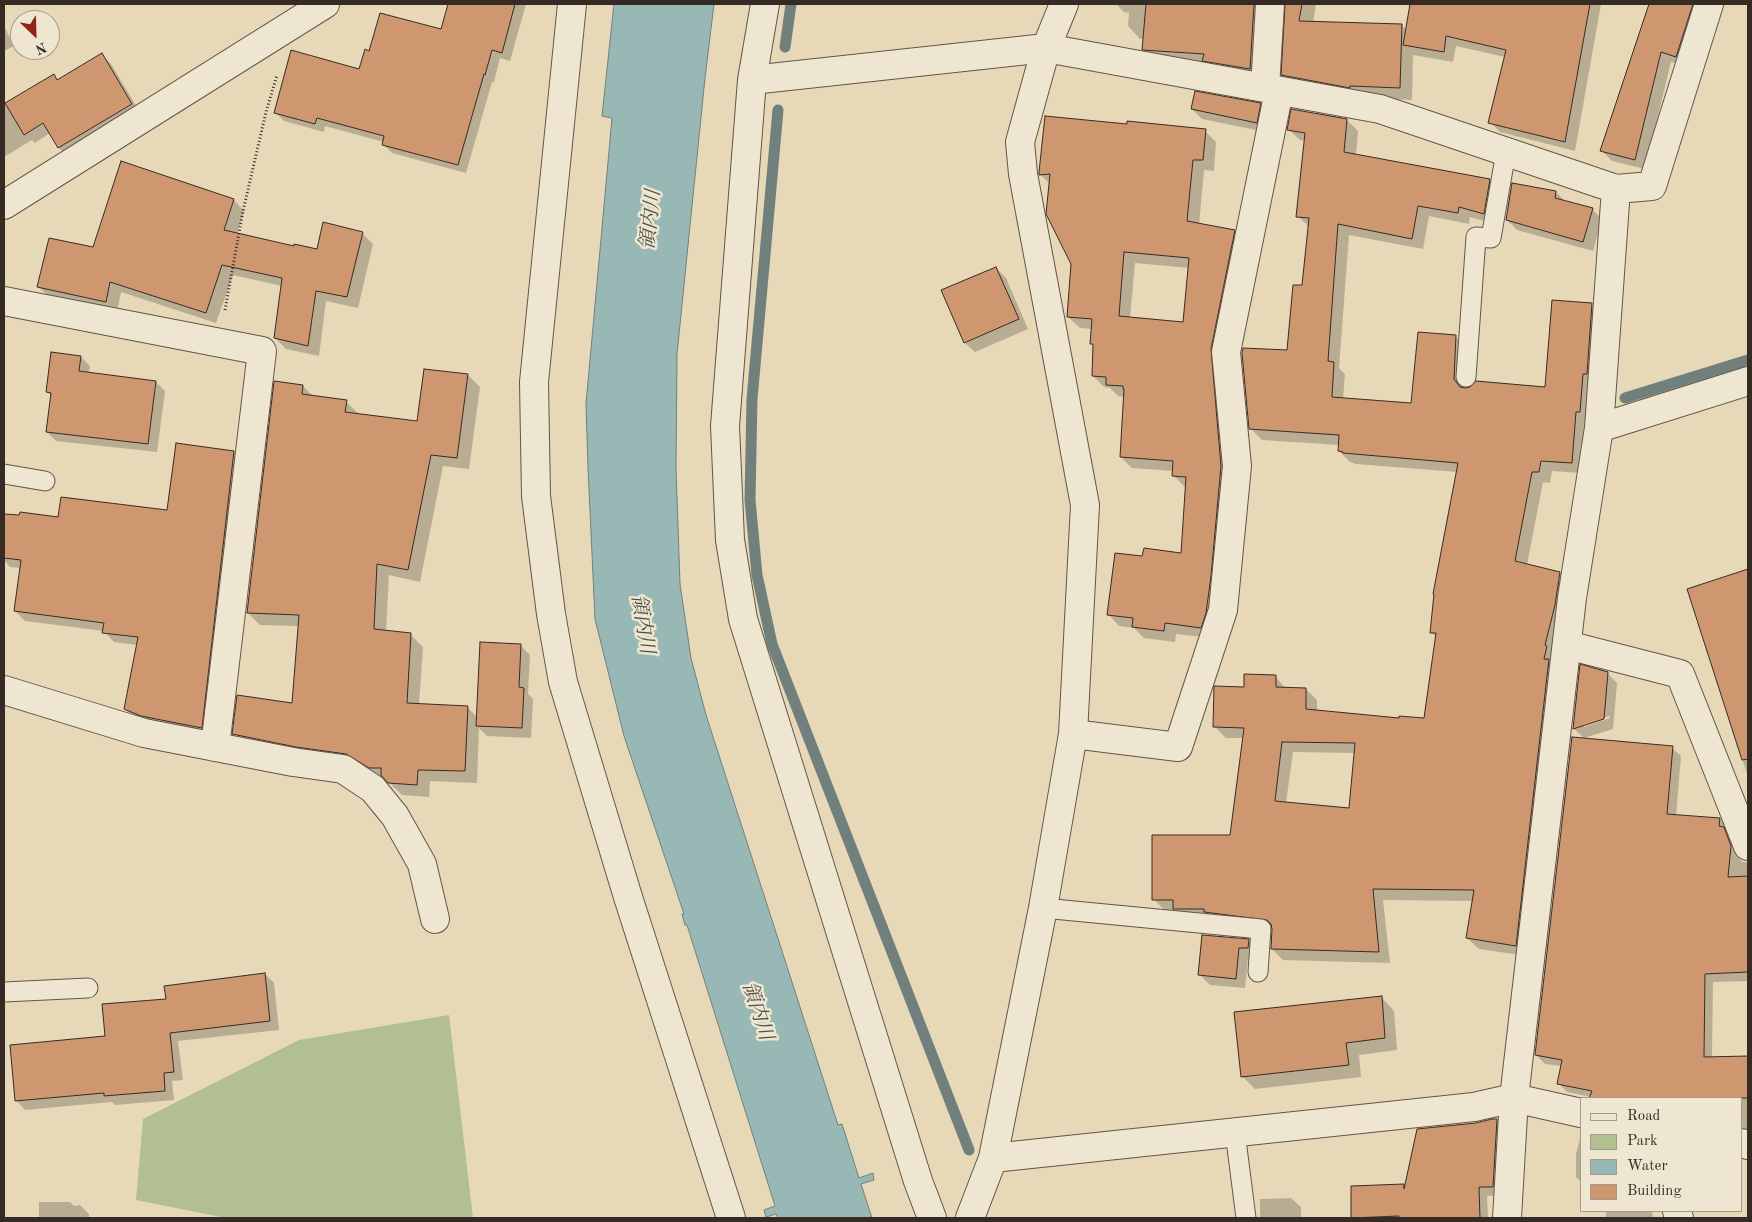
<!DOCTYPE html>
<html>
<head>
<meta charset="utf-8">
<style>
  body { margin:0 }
  #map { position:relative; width:1752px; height:1222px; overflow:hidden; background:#e7d8b8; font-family:"Old Standard TT",serif }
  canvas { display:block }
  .frame { position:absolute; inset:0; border:5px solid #362b24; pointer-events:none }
  .legend { position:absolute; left:1580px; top:1097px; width:162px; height:115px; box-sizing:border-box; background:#efe6d1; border:1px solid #a59b8c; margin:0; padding:6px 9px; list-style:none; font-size:15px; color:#362b24 }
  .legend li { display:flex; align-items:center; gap:10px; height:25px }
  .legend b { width:25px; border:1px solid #a59b8c }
  .north { position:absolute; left:10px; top:10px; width:50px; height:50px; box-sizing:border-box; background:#efe6d1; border:1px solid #a59b8c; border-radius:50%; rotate:156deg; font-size:14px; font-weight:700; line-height:20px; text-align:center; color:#362b24 }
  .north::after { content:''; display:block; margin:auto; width:18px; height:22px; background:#8f2418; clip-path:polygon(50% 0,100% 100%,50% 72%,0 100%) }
</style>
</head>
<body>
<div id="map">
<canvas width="1752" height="1222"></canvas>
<div class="frame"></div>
<ul class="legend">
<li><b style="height:6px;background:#efe6d1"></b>Road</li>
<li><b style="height:14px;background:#b2bf91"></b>Park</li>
<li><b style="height:14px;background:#98b8b6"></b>Water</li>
<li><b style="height:14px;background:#ce9770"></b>Building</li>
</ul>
<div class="north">N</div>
</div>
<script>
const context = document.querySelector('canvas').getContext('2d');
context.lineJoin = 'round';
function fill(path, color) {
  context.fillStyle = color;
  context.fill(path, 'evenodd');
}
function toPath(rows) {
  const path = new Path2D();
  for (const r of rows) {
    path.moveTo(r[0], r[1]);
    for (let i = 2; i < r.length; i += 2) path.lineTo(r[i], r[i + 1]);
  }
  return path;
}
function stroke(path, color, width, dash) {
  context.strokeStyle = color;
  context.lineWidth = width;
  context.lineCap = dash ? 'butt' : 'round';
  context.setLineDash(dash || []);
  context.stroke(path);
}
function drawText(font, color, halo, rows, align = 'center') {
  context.font = font + ' "Old Standard TT","Noto Serif JP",serif';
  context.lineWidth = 5;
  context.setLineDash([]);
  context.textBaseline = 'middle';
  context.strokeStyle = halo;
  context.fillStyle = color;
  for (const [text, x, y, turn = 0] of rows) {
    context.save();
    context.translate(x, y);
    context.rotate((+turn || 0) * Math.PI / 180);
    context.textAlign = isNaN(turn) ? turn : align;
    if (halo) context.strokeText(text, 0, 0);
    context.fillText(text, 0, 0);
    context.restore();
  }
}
fill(toPath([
  [449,1015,473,1218,226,1218,136,1200,143,1119,299,1040]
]), '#b2bf91');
const water = toPath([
  [614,4,714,4,705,78,677,354,676,468,680,584,691,658,706,715,838,1125,842,1124,859,1178,873,1173,874,1180,861,1184,872,1218,778,1218,776,1214,766,1217,764,1210,775,1206,687,925,685,925,682,914,684,914,624,736,595,619,588,467,586,404,612,118,602,116,614,4]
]);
fill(water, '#98b8b6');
stroke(water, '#71807c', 1);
fill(toPath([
  [450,4,526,4,510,61,500,58,494,82,492,82,466,173,392,153,383,144,384,142,325,126,324,132,284,121,276,113,360,70,370,52,442,30],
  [1116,4,1274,4,1262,81,1156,62,1144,49,1144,39,1140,39,1128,26,1129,13,1124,12],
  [1287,4,1316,4,1313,23,1402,25,1406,30,1411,4,1601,4,1575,151,1500,132,1490,122,1505,57,1456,46,1453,62,1413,55,1412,100,1362,98,1295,87,1283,75],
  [1651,4,1707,4,1686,66,1671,62,1645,169,1612,161,1602,151],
  [4,26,14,46,4,51],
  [102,55,111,64,141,114,68,157,59,148,50,133,35,143,32,140,4,157,4,105,53,76,58,81],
  [1260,104,1270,114,1266,132,1202,119,1192,109],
  [1347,120,1358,131,1356,155,1489,180,1501,191,1495,224,1470,217,1469,224,1429,216,1423,249,1349,235,1339,368,1345,374,1343,399,1413,404,1455,336,1466,348,1465,389,1546,388,1591,305,1603,316,1582,473,1552,471,1550,483,1543,482,1527,565,1560,573,1571,584,1527,956,1479,949,1467,938,1474,901,1383,900,1390,963,1283,960,1272,949,1273,930,1186,920,1176,910,1165,911,1154,899,1231,836,1244,738,1226,738,1215,727,1245,689,1275,676,1286,689,1306,689,1317,700,1317,711,1400,719,1426,719,1436,637,1431,632,1458,472,1356,464,1350,462,1339,451,1340,445,1262,440,1250,428,1288,352,1304,287,1309,227,1298,216,1305,141,1300,140,1288,129],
  [1293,752,1355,753,1350,809,1286,803],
  [1205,131,1216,142,1214,171,1204,170,1199,225,1234,232,1246,243,1232,478,1212,638,1176,634,1175,642,1144,638,1134,628,1119,626,1108,614,1143,558,1182,555,1187,487,1185,487,1173,475,1174,471,1132,468,1121,457,1125,397,1118,396,1110,388,1104,387,1093,376,1095,346,1091,343,1092,329,1080,328,1068,317,1072,264,1050,184,1040,174],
  [1135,263,1190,268,1184,323,1130,318],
  [1556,192,1566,202,1592,209,1602,219,1593,251,1517,230,1507,220],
  [234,200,244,211,237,234,294,247,318,251,362,233,373,244,358,308,326,301,319,356,286,349,275,338,282,286,233,275,216,323,121,292,117,312,50,298,39,287,94,248],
  [996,268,1006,278,1028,329,975,352,965,343,943,291],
  [81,357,90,366,89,373,156,382,165,391,157,452,56,441,47,432,52,396,47,392],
  [468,375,480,387,469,469,443,466,420,582,389,575,386,632,411,635,423,647,419,705,467,707,477,717,520,645,530,655,528,694,533,699,531,738,487,736,479,728,477,783,430,781,429,797,402,795,387,780,246,745,234,733,293,705,299,626,260,625,248,613,303,386,314,397,346,402,359,414,418,423],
  [234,452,244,462,211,737,135,719,125,709,137,645,114,642,104,631,25,621,15,611,21,568,10,567,4,560,4,532,6,515,59,518,168,511],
  [1748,571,1748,777,1689,590],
  [1607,673,1617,683,1613,729,1584,738,1574,729],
  [1609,716,1610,718,1584,727,1584,724],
  [1672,748,1681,756,1676,816,1720,819,1729,828,1741,861,1748,863,1748,981,1713,982,1712,1058,1748,1057,1748,1133,1741,1126,1741,1098,1591,1098,1591,1097,1567,1092,1558,1083,1562,1066,1545,1064,1536,1055],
  [1248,940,1258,950,1258,958,1248,957,1245,988,1210,985,1200,975],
  [265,974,274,983,279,1030,178,1041,183,1080,172,1081,174,1100,115,1105,112,1102,25,1110,16,1100,106,1037],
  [1382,998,1394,1011,1397,1050,1359,1055,1361,1077,1255,1089,1242,1076],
  [1497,1121,1506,1130,1502,1195,1487,1196,1488,1218,1352,1218,1352,1187,1403,1185,1406,1188],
  [1581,1135,1581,1182,1576,1177,1576,1154],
  [1291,1198,1301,1207,1301,1218,1260,1218,1260,1199],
  [39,1202,70,1202,74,1206,80,1205,89,1214,89,1218,39,1218],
  [1606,1211,1652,1211,1653,1218,1606,1218]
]), '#0003');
stroke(toPath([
  [785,47,791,4],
  [778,110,752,399,750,500,757,575,772,644,969,1150],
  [1625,398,1748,360]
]), '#71807c', 11);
const building = toPath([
  [448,4,515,4,502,53,492,50,485,75,484,74,458,165,382,145,384,136,317,118,315,124,274,113,291,50,359,69,365,49,369,51,380,13,441,29,448,4],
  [1146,4,1254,4,1250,69,1202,61,1204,54,1142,50,1146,4],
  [1285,4,1302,4,1299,21,1402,24,1400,88,1350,86,1350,88,1281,75,1285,4],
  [1410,4,1590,4,1565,142,1488,123,1506,50,1446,36,1444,52,1403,45,1410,4],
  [1649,4,1693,4,1676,57,1661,52,1635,160,1600,151,1649,4],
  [102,53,132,104,58,148,43,123,24,135,5,103,54,74,57,80,102,53],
  [1195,91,1261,103,1257,123,1191,109,1195,91],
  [1291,109,1347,119,1344,152,1490,179,1484,214,1459,207,1458,213,1418,206,1412,239,1338,224,1328,361,1334,362,1332,397,1411,403,1418,332,1456,335,1454,379,1460,387,1465,388,1470,387,1476,381,1545,387,1552,300,1592,303,1587,374,1583,374,1580,412,1576,412,1572,463,1541,461,1539,472,1532,472,1515,561,1560,572,1555,605,1545,645,1547,646,1544,659,1549,659,1516,946,1466,938,1474,890,1373,889,1379,952,1271,949,1272,929,1271,924,1267,920,1204,912,1204,909,1173,909,1173,900,1152,900,1152,835,1230,835,1244,728,1213,727,1214,686,1244,687,1244,674,1276,675,1276,687,1306,688,1306,709,1399,718,1399,716,1424,718,1436,633,1430,633,1434,594,1433,594,1458,463,1343,453,1343,452,1338,451,1339,435,1249,429,1242,353,1243,348,1287,350,1293,285,1302,285,1309,218,1296,217,1305,133,1287,130,1291,109],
  [1282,742,1355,743,1349,808,1275,801,1282,742],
  [1045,116,1127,124,1127,121,1206,129,1203,160,1193,160,1187,221,1235,230,1211,349,1221,466,1211,576,1206,613,1201,628,1165,623,1164,631,1132,627,1133,618,1107,615,1115,553,1142,556,1144,548,1181,553,1186,477,1172,476,1173,461,1120,457,1124,389,1123,389,1123,386,1106,385,1106,377,1092,376,1093,344,1090,344,1092,319,1067,317,1071,264,1046,214,1050,174,1039,175,1039,172,1045,116],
  [1124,252,1189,258,1183,322,1119,316,1124,252],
  [121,161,234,199,224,230,294,246,294,244,317,249,323,222,363,232,347,297,316,291,308,346,274,338,282,278,222,265,206,313,110,282,106,302,37,287,49,238,93,247,121,161],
  [1512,183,1556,191,1555,198,1593,208,1583,242,1506,220,1512,183],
  [996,267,1019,319,964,343,941,290,996,267],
  [51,352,81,356,79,371,156,381,148,444,46,432,51,393,46,392,51,352],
  [424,369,468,374,457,458,431,455,408,570,377,564,374,629,411,633,407,703,468,706,465,771,418,770,417,785,388,783,381,775,381,768,369,768,346,754,296,747,232,734,237,695,292,703,299,615,247,613,274,381,303,385,302,394,347,400,345,412,417,421,424,369],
  [176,443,234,451,202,728,141,716,124,709,138,637,102,633,104,623,14,611,21,560,4,558,4,514,19,515,20,512,58,517,61,497,167,510,176,443],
  [1748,569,1748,759,1742,760,1687,589,1748,569],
  [480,642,521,644,519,687,524,688,522,728,476,726,480,642],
  [1580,664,1608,672,1604,719,1573,729,1580,664],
  [1572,737,1673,746,1667,814,1720,818,1719,826,1724,827,1731,846,1728,877,1748,876,1748,972,1705,974,1704,1057,1748,1056,1748,1098,1589,1098,1592,1091,1557,1084,1562,1060,1535,1055,1572,737],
  [1202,935,1249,939,1248,948,1239,948,1236,979,1198,975,1202,935],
  [265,973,270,1021,170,1033,174,1072,164,1073,165,1091,104,1096,104,1093,15,1101,10,1045,105,1036,102,1004,166,999,164,986,265,973],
  [1382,996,1385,1038,1346,1043,1349,1065,1241,1077,1234,1012,1382,996],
  [1492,1119,1497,1119,1493,1187,1479,1187,1480,1218,1398,1218,1399,1216,1351,1218,1351,1186,1404,1184,1404,1189,1417,1129,1476,1123,1492,1119]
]);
fill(building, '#ce9770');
stroke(building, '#362b24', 1);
const lane = toPath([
  [1466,377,1476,237,1491,238,1506,152],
  [4,474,45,481],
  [1043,908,1261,929,1258,972],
  [4,992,88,988],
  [1235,1132,1246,1218]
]);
const street = toPath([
  [572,4,534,382,536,496,551,614,563,682,628,897,731,1218],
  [765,4,752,80,725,426,730,540,743,619,918,1181,932,1218],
  [752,80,1046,48,1380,109,1616,189],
  [1265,88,1270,4],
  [4,205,325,4],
  [4,301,262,351,215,747],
  [1599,428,1748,381],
  [1567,645,1680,674,1748,846],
  [4,690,144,733,293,762,343,769,373,789,395,816,422,864,435,919],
  [1073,734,1178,747,1223,610,1237,466,1226,352,1279,91],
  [1741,1143,1748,1145],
  [993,1158,1474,1107,1514,1098,1581,1113],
  [1677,1211,1679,1218],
  [970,1218,993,1158,1043,908,1073,734,1085,505,1023,174,1020,142,1046,48,1064,4],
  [1507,1218,1514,1098,1572,598,1599,428,1616,189,1652,186,1709,4]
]);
stroke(lane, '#625649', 21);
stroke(street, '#625649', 30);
stroke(toPath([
  [225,310,243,211,266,112,277,75]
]), '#362b24', 3, [1, 2.5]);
stroke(lane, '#efe6d1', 19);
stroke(street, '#efe6d1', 28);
drawText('italic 20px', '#4e4e48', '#efe6d1', [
  ["領内川",651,220,-84],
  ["領内川",642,624,81],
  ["領内川",757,1011,72]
]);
</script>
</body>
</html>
